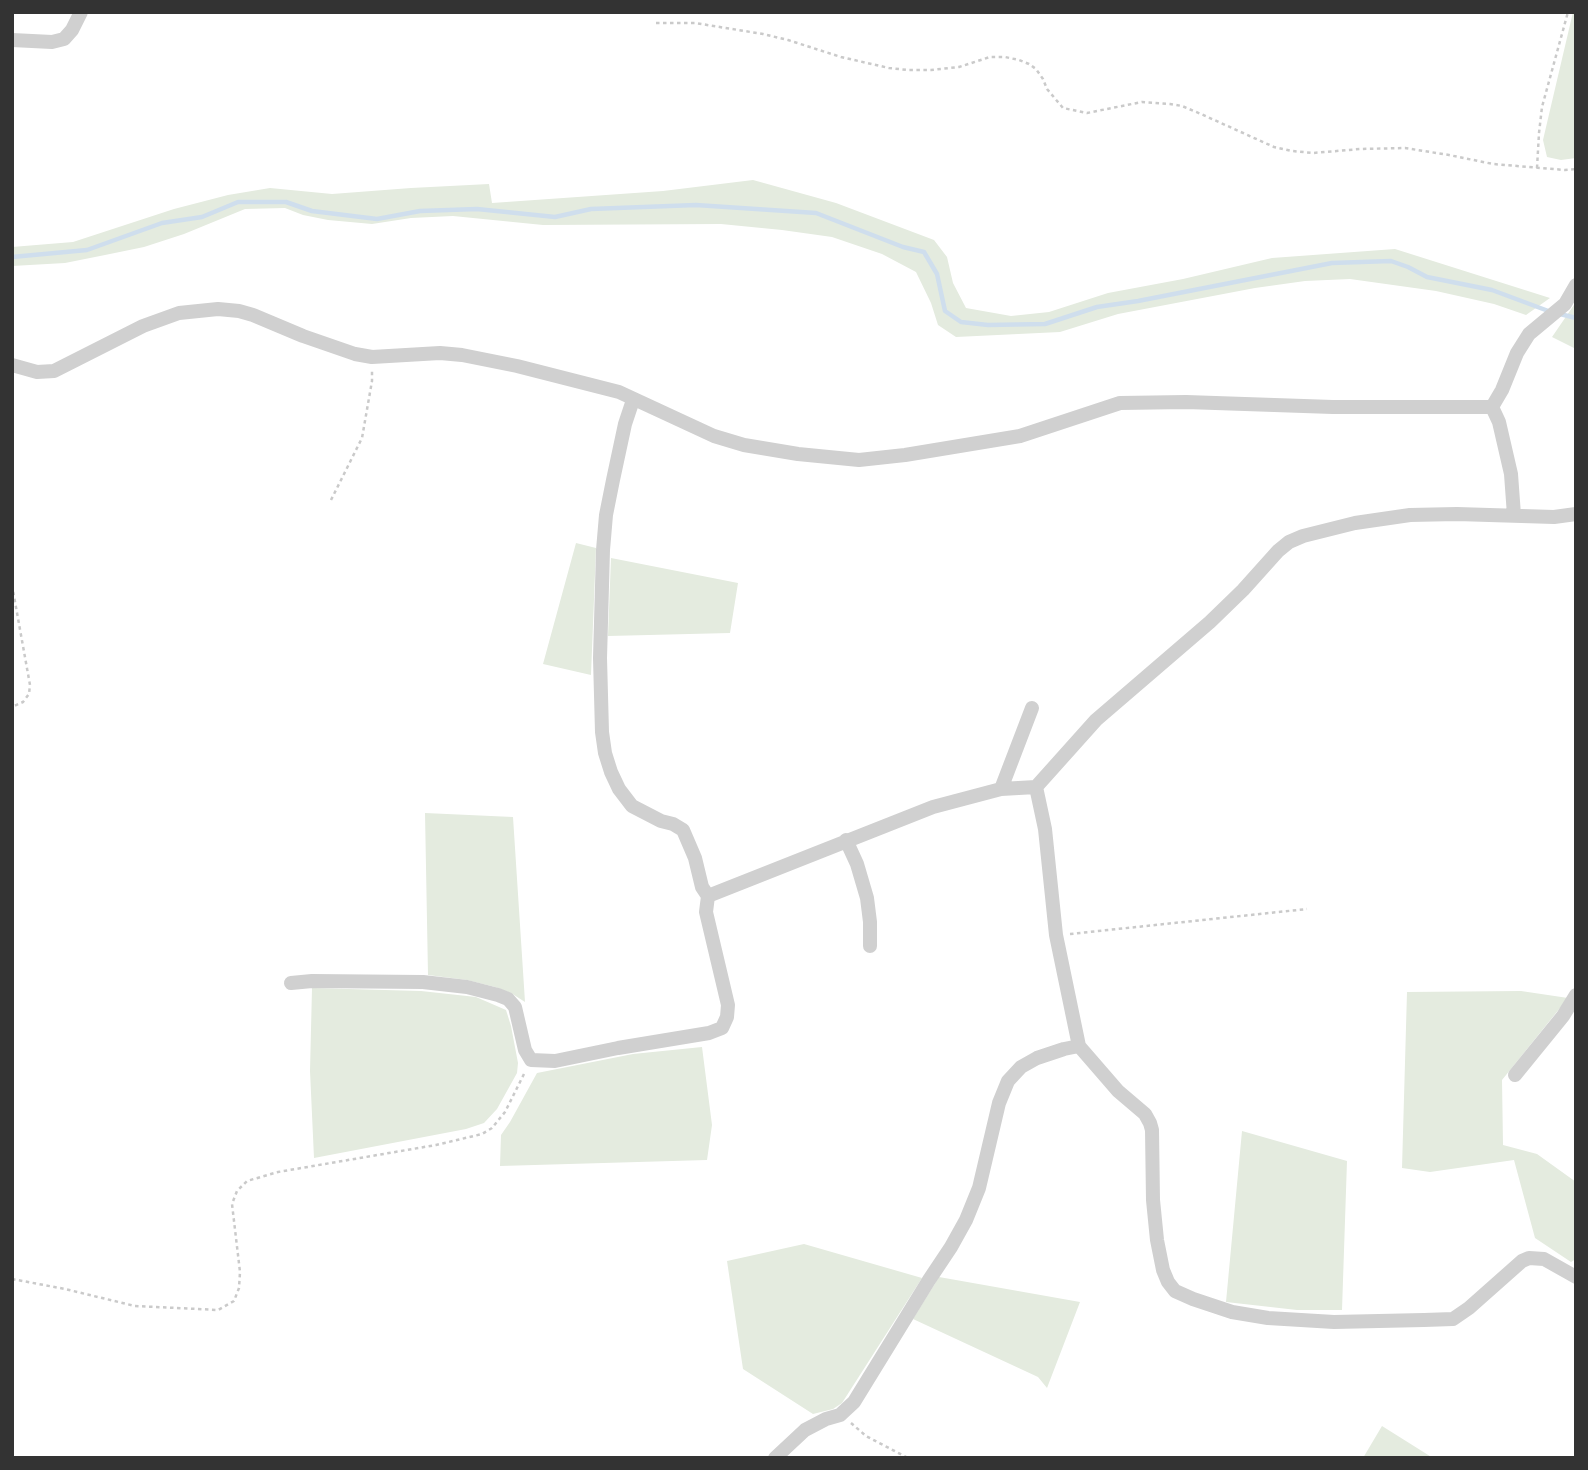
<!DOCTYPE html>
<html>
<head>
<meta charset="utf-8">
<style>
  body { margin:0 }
  #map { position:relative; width:1588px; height:1470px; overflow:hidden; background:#fff; font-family:"Fira Sans",sans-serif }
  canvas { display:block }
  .frame { position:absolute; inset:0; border:14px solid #333; pointer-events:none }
</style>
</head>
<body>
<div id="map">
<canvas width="1588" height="1470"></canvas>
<div class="frame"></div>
</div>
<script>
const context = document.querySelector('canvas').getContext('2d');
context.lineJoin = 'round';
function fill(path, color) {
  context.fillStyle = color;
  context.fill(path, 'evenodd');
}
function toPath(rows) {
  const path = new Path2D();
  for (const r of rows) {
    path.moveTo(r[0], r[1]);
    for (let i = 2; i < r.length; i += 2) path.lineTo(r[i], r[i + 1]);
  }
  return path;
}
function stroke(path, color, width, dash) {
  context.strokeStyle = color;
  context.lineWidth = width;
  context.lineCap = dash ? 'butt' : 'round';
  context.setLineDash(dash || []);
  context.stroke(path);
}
fill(toPath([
  [1573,12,1576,12,1576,158,1561,160,1547,157,1543,140],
  [753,180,836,203,934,240,947,257,953,283,966,308,1011,316,1049,312,1108,293,1183,279,1272,258,1395,249,1550,298,1526,315,1494,304,1436,291,1350,279,1305,281,1255,288,1118,314,1060,332,956,337,938,325,931,303,916,272,882,254,832,237,782,230,721,224,543,225,453,216,411,218,372,224,328,220,303,215,285,208,245,209,184,234,144,247,105,255,65,263,12,266,12,247,73,242,174,209,228,195,270,188,332,194,411,188,489,184,492,203,663,191],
  [1576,302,1576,349,1552,337],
  [576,543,596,548,591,675,543,664],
  [611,558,738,583,730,633,608,636],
  [425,813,513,817,525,1002,511,993,495,987,467,980,428,975],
  [312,988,421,991,476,997,506,1010,511,1026,518,1063,517,1073,497,1109,484,1123,466,1129,314,1158,310,1071],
  [1521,991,1568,998,1502,1080,1503,1145,1537,1154,1576,1182,1576,1259,1571,1262,1535,1238,1514,1160,1430,1172,1402,1168,1407,992],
  [702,1047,712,1125,707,1160,500,1166,501,1135,510,1122,537,1073,633,1054],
  [1242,1131,1347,1161,1342,1310,1297,1310,1226,1302],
  [804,1244,922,1278,842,1403,833,1409,813,1414,743,1369,727,1261],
  [939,1277,1080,1302,1047,1388,1038,1377,913,1319],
  [1382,1426,1433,1458,1363,1458]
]), '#e4ebdf');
stroke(toPath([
  [12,257,87,250,162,223,202,217,238,202,286,202,312,211,377,219,420,211,477,209,555,217,591,209,696,205,816,213,903,247,924,252,937,274,945,311,961,322,988,325,1045,324,1097,307,1138,301,1332,263,1391,261,1408,267,1427,277,1492,290,1551,312],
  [1560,314,1576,318]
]), '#cfdeed', 4.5);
stroke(toPath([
  [656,23,695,23,763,34,788,40,841,57,889,68,908,70,931,70,959,67,990,57,1005,57,1019,60,1029,64,1036,69,1043,79,1047,89,1063,108,1087,113,1142,102,1170,104,1182,106,1201,114,1274,147,1292,151,1313,153,1360,149,1405,148,1449,155,1493,164,1565,170,1576,169],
  [1537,168,1539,133,1542,107,1568,12],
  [331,500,362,438,372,381,372,371],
  [12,585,30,685,29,694,23,702,12,707],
  [1070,934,1307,909],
  [12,1279,65,1289,135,1306,218,1310,234,1301,239,1288,240,1272,232,1204,237,1191,247,1181,278,1172,436,1145,482,1134,492,1128,505,1112,525,1072],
  [851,1423,866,1436,908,1458]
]), '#cacaca', 2.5, [3.5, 3.5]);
stroke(toPath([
  [12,40,52,42,64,39,72,30,81,12],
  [12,365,37,372,54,371,143,326,179,313,218,309,239,311,253,315,303,336,355,354,372,357,440,353,462,355,517,366,619,392,714,436,744,445,798,454,859,460,905,455,1020,436,1120,403,1186,402,1333,407,1492,407],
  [1514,515,1511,474,1499,422,1492,407,1502,390,1517,353,1529,334,1565,304,1576,285],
  [1036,787,1045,829,1056,935,1079,1046,1118,1091,1145,1114,1150,1123,1152,1130,1153,1200,1157,1240,1163,1270,1168,1282,1175,1291,1193,1299,1232,1312,1268,1318,1334,1322,1424,1320,1453,1319,1469,1308,1522,1261,1529,1258,1544,1259,1576,1277],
  [1001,789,1032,708],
  [846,840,857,864,867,898,870,922,870,946],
  [708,896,933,807,1001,789,1036,787,1096,720,1210,622,1243,590,1278,551,1289,542,1303,536,1355,523,1410,515,1457,514,1554,517,1576,514],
  [291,983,312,981,423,982,467,987,498,995,508,999,515,1007,525,1050,531,1060,555,1061,618,1048,709,1033,722,1028,727,1017,728,1005,706,912,708,896,702,887,695,858,683,830,673,824,661,821,632,806,619,789,611,772,605,753,602,732,600,658,603,550,606,515,613,480,625,424,633,400],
  [1515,1075,1563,1016,1576,995],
  [775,1458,805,1430,826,1419,840,1415,854,1402,929,1280,951,1247,966,1220,979,1188,999,1103,1008,1081,1021,1067,1037,1058,1064,1049,1079,1046]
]), '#d0d0d0', 14);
</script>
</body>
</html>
